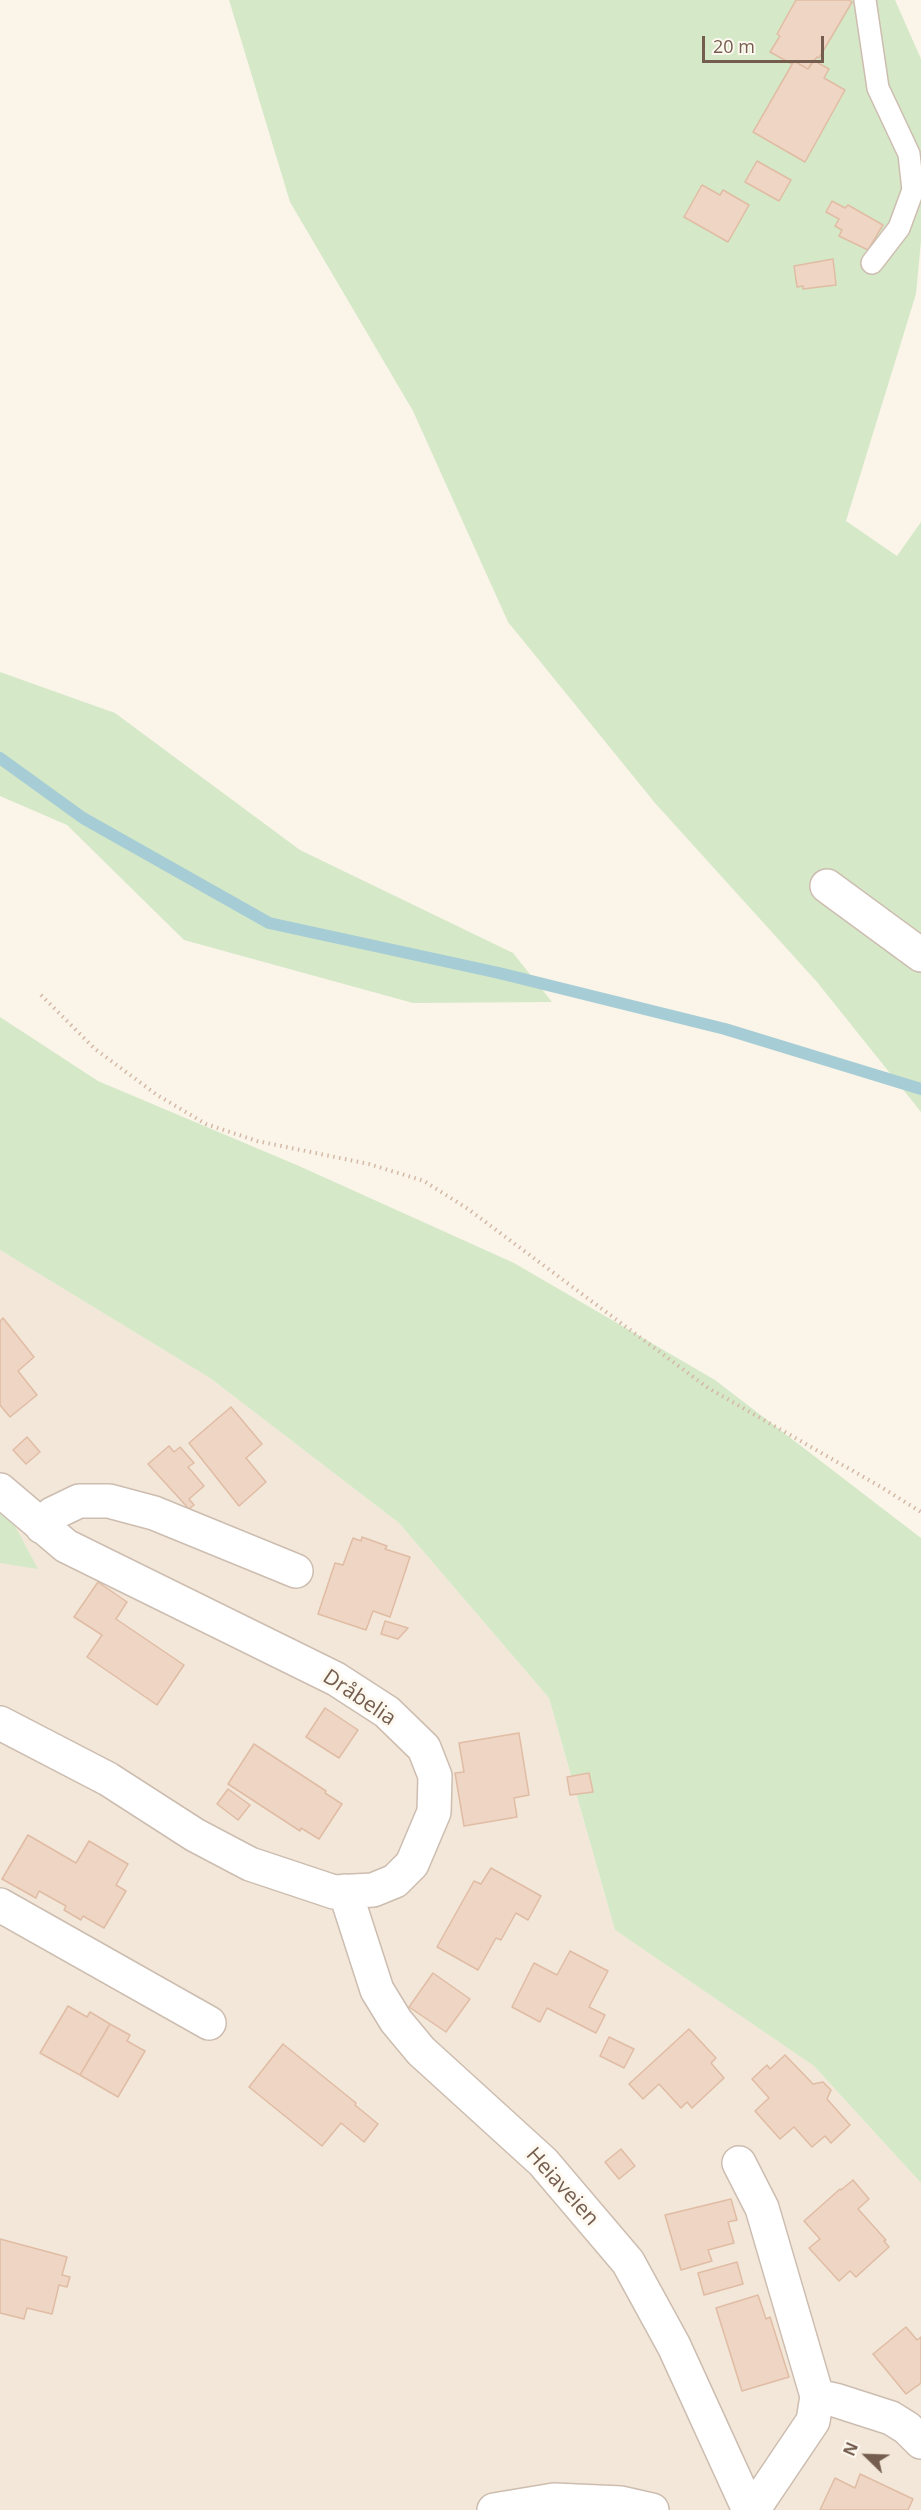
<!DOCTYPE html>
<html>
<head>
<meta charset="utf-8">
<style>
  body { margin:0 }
  #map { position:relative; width:921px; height:2510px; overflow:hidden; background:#fbf5e9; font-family:"Open Sans",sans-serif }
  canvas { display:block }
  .north { position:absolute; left:837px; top:2426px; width:60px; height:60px; -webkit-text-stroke:4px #fef9f0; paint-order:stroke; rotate:293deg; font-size:16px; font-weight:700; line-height:24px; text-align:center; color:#745d4e }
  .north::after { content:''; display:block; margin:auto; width:21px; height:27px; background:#745d4e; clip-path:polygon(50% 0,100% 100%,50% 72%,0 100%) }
  .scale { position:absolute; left:702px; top:36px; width:122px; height:27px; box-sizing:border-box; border:3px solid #745d4e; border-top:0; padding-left:8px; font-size:18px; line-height:21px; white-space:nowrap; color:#745d4e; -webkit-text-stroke:4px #fef9f0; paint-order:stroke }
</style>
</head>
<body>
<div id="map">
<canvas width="921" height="2510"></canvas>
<div class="north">N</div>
<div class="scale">20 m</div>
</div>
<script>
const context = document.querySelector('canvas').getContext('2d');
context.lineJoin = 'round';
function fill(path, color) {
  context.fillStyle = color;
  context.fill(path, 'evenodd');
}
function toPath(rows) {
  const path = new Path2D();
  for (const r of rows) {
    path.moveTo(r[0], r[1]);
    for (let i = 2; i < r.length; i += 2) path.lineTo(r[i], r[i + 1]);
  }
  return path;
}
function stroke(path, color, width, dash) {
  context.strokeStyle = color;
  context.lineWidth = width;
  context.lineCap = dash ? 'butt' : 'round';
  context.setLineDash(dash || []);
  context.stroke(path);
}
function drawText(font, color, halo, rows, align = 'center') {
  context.font = font + ' "Open Sans",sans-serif';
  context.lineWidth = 6;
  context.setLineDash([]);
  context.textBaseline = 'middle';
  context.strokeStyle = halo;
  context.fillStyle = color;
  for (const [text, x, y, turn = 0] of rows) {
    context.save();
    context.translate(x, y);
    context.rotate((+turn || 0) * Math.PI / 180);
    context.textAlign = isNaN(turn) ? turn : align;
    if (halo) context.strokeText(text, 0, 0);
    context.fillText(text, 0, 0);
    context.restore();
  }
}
fill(toPath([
  [0,1250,210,1378,399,1523,549,1698,615,1930,814,2066,921,2183,921,2510,0,2510,0,1563,37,1568,0,1498]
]), '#f2e7d8');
fill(toPath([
  [229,0,895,0,921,59,921,241,916,294,846,521,897,556,921,522,921,1112,817,982,655,803,508,622,413,411,290,202],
  [0,672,115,713,300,850,513,953,552,1002,413,1003,184,940,67,825,0,796],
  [0,1017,98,1081,299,1166,514,1263,715,1380,921,1538,921,2183,814,2066,615,1930,549,1698,399,1523,210,1378,0,1250],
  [0,1498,38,1569,0,1563]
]), '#d5e8c8');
stroke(toPath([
  [0,758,83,818,269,923,499,973,725,1029,921,1089]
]), '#a6cdd5', 12);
const building = toPath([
  [796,0,849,0,852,2,819,58,817,57,808,69,794,61,792,64,770,52,780,36,777,34,796,0],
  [813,60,829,69,824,78,845,90,805,162,753,132,794,61,808,69,813,60],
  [757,161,791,180,779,201,745,182,757,161],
  [702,185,720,195,723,190,749,205,728,242,684,217,702,185],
  [832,201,845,208,848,205,883,225,868,250,839,236,842,230,835,226,839,219,826,212,832,201],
  [833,259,836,285,803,289,803,286,797,287,794,266,833,259],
  [3,1318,34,1357,18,1371,37,1395,10,1417,0,1405,0,1321,3,1318],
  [231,1407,262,1444,246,1458,266,1482,239,1506,189,1443,231,1407],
  [27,1437,40,1452,26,1464,13,1450,27,1437],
  [169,1446,174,1452,180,1447,194,1463,188,1467,204,1486,189,1499,194,1505,189,1509,148,1464,169,1446],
  [362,1537,387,1546,385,1549,410,1557,390,1617,373,1611,366,1630,318,1614,335,1563,343,1565,353,1538,361,1541,362,1537],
  [98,1582,127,1602,116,1619,184,1665,157,1705,87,1657,102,1635,74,1617,98,1582],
  [385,1621,408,1628,398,1639,381,1634,385,1621],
  [325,1708,358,1730,339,1758,306,1737,325,1708],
  [519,1733,529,1795,514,1798,517,1817,464,1826,455,1773,464,1772,459,1743,519,1733],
  [254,1744,326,1791,325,1793,342,1804,319,1839,301,1828,300,1831,228,1784,254,1744],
  [589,1773,593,1792,570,1795,567,1777,589,1773],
  [228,1789,250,1805,238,1820,217,1804,228,1789],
  [28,1835,76,1863,89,1841,128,1864,116,1885,126,1891,104,1928,83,1916,81,1920,64,1910,66,1906,39,1891,36,1898,2,1879,28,1835],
  [491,1868,541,1896,528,1920,516,1913,501,1940,496,1938,478,1970,437,1947,474,1881,481,1884,491,1868],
  [570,1951,608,1971,589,2007,605,2015,596,2033,547,2008,540,2022,512,2007,534,1963,557,1975,570,1951],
  [433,1973,470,1999,446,2032,409,2007,433,1973],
  [68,2006,87,2017,90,2012,110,2024,80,2075,40,2053,68,2006],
  [110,2024,130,2035,127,2041,145,2051,118,2097,80,2075,110,2024],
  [689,2029,716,2058,711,2063,724,2078,692,2108,687,2102,681,2108,659,2084,643,2099,629,2084,689,2029],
  [609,2037,634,2049,624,2068,600,2056,609,2037],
  [283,2044,356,2103,355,2105,378,2124,364,2142,341,2123,322,2146,249,2087,283,2044],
  [785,2055,813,2084,823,2082,831,2090,827,2099,850,2125,831,2143,825,2136,812,2147,794,2127,780,2139,755,2111,769,2098,752,2079,767,2065,770,2069,785,2055],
  [621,2149,635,2166,619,2179,605,2162,621,2149],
  [853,2180,869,2199,858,2209,886,2240,884,2241,889,2247,856,2277,850,2271,839,2281,809,2248,820,2239,804,2221,840,2189,841,2190,853,2180],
  [731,2199,737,2220,728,2222,734,2243,708,2250,712,2261,681,2270,665,2215,731,2199],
  [0,2239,67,2257,62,2275,70,2277,67,2287,59,2285,52,2314,27,2308,24,2319,0,2313,0,2239],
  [737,2262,743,2284,704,2295,698,2273,737,2262],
  [758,2295,766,2319,770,2317,789,2377,742,2391,716,2308,758,2295],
  [906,2327,917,2340,921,2337,921,2383,906,2394,873,2354,906,2327],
  [860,2474,913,2499,908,2510,820,2510,835,2478,855,2488,860,2474]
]);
fill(building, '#efd5c3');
stroke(building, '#e0bca5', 1.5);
const service = toPath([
  [865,0,878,88,909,154,913,190,899,228,872,263]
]);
const minor = toPath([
  [827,886,921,955],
  [0,1490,66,1546,336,1679,387,1712,424,1748,435,1776,434,1812,412,1864,395,1881,373,1890,334,1892,250,1864,195,1835,108,1779,0,1723],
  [42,1527,52,1514,79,1501,109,1501,154,1513,296,1571],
  [345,1891,377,1990,396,2021,421,2051,543,2162,628,2262,674,2346,749,2510],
  [0,1905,209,2023],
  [739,2163,762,2208,817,2396,813,2421,753,2510],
  [817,2396,835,2400,891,2418,907,2428,921,2442],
  [494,2510,554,2500,621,2503,652,2510]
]);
stroke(service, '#cdbdb0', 24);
stroke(minor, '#cdbdb0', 36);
stroke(toPath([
  [41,995,95,1049,157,1095,206,1124,257,1141,369,1164,424,1181,468,1209,708,1388,881,1487,921,1512]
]), '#d4b8a6', 4, [1.5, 4.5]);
stroke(service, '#fff', 21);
stroke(minor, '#fff', 33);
drawText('21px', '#745d4e', '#fef9f0', [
  ["Dråbelia",359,1698,34],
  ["Heiaveien",562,2187,48]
]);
</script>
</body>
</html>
